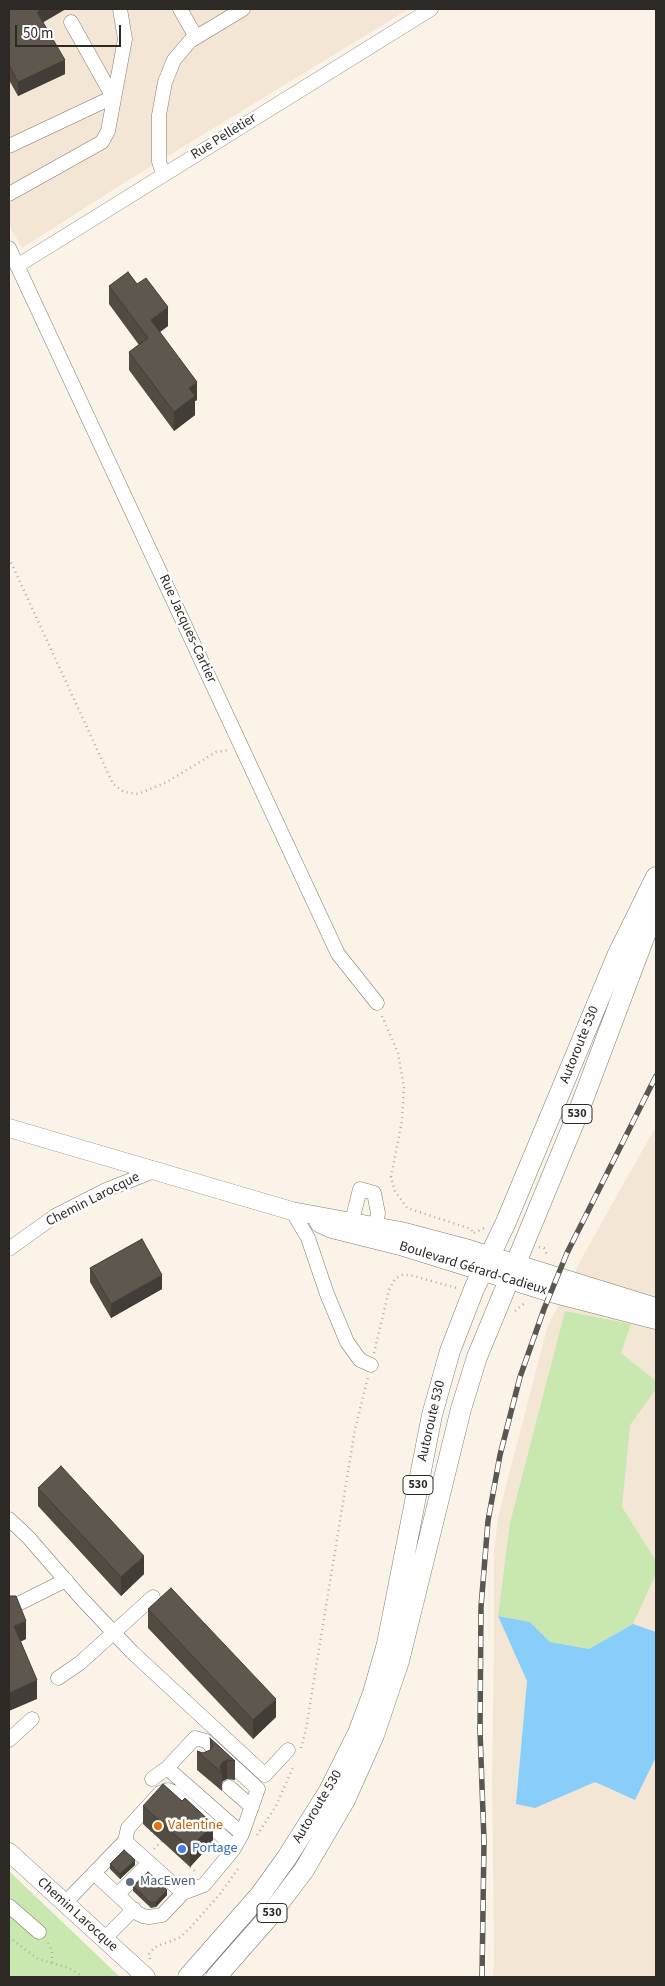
<!DOCTYPE html>
<html>
<head>
<meta charset="utf-8">
<style>
  body { margin:0 }
  #map { position:relative; width:665px; height:1986px; overflow:hidden; background:#fcf3e8; font-family:"Source Sans 3",sans-serif }
  canvas { display:block }
  .frame { position:absolute; inset:0; border:10px solid #2d2a26; pointer-events:none }
  .scale { position:absolute; left:15px; top:25px; width:106px; height:22px; box-sizing:border-box; border:2px solid #2d2a26; border-top:0; padding-left:6px; font-size:15px; line-height:18px; white-space:nowrap; color:#2d2a26; -webkit-text-stroke:4px #fff; paint-order:stroke }
</style>
</head>
<body>
<div id="map">
<canvas width="665" height="1986"></canvas>
<div class="frame"></div>
<div class="scale">50 m</div>
</div>
<script>
const context = document.querySelector('canvas').getContext('2d');
context.lineJoin = 'round';
function fill(path, color) {
  context.fillStyle = color;
  context.fill(path, 'evenodd');
}
function toPath(rows) {
  const path = new Path2D();
  for (const r of rows) {
    path.moveTo(r[0], r[1]);
    for (let i = 2; i < r.length; i += 2) path.lineTo(r[i], r[i + 1]);
  }
  return path;
}
function stroke(path, color, width, dash) {
  context.strokeStyle = color;
  context.lineWidth = width;
  context.lineCap = dash ? 'butt' : 'round';
  context.setLineDash(dash || []);
  context.stroke(path);
}
function drawText(font, color, halo, rows, align = 'center') {
  context.font = font + ' "Source Sans 3",sans-serif';
  context.lineWidth = 5;
  context.setLineDash([]);
  context.textBaseline = 'middle';
  context.strokeStyle = halo;
  context.fillStyle = color;
  for (const [text, x, y, turn = 0] of rows) {
    context.save();
    context.translate(x, y);
    context.rotate((+turn || 0) * Math.PI / 180);
    context.textAlign = isNaN(turn) ? turn : align;
    if (halo) context.strokeText(text, 0, 0);
    context.fillText(text, 0, 0);
    context.restore();
  }
}
fill(toPath([
  [9,9,409,9,135,176,22,248,9,225],
  [656,1126,656,1977,493,1977,494,1956,492,1781,494,1634,494,1551,498,1517,547,1328,583,1256]
]), '#f4e6d4');
fill(toPath([
  [565,1311,631,1324,621,1353,656,1381,656,1389,630,1425,622,1507,656,1561,656,1574,633,1624,589,1649,550,1642,530,1622,498,1616,510,1523],
  [9,1871,120,1977,9,1977]
]), '#c8e8b0');
fill(toPath([
  [498,1616,530,1622,550,1642,589,1649,633,1624,656,1632,656,1757,635,1800,595,1782,535,1808,516,1804,527,1681]
]), '#89cefb');
const minor = toPath([
  [180,9,196,37],
  [71,22,113,97],
  [9,146,113,97],
  [163,175,159,161,159,115,165,82,174,60,190,41,243,9],
  [9,194,102,142,108,131,125,39,120,9],
  [9,248,338,954,377,1003],
  [17,266,431,9],
  [292,1211,308,1238,327,1294,347,1342,360,1360,371,1365],
  [352,1221,360,1189,374,1193,378,1213,376,1226],
  [9,1249,55,1216,106,1190,154,1171],
  [9,1519,28,1537,81,1598,132,1652,265,1775,288,1750],
  [12,1607,66,1580],
  [58,1678,80,1663,153,1597],
  [9,1740,32,1719],
  [152,1779,167,1768],
  [229,1787,252,1807],
  [125,1841,128,1828,160,1793,168,1790,173,1792,234,1847],
  [183,1893,204,1885,233,1850,242,1834,167,1768,195,1738,206,1741,258,1789,242,1834],
  [118,1894,149,1863],
  [64,1904,125,1841,183,1893,162,1915,149,1917,143,1916,137,1913,94,1873],
  [9,1906,39,1932],
  [104,1939,134,1909]
]);
const major = toPath([
  [9,1128,292,1211,401,1231,469,1249,656,1307],
  [319,1223,332,1229,400,1246,551,1293,656,1320],
  [9,1852,146,1977]
]);
const highway = toPath([
  [188,1977,260,1895,286,1859,329,1791,358,1733,373,1693,387,1644,432,1415,450,1351,474,1289,506,1222,617,956,656,877],
  [216,1977,267,1919,304,1870,345,1800,374,1735,399,1661,461,1409,477,1357,578,1113,656,906]
]);
stroke(minor, '#827a70', 15);
stroke(major, '#827a70', 19);
stroke(highway, '#827a70', 21);
stroke(toPath([
  [9,558,113,784,124,792,138,794,167,782,216,752,229,750],
  [382,1016,398,1053,404,1087,402,1121,391,1177,395,1191,407,1208,471,1229,473,1234],
  [474,1233,484,1228],
  [539,1247,544,1248,548,1257],
  [515,1311,526,1302],
  [374,1353,389,1290,395,1279,402,1275,410,1275,457,1288],
  [301,1748,306,1729,355,1429,368,1377],
  [147,1827,155,1835],
  [257,1835,276,1806,294,1765],
  [154,1849,162,1841],
  [190,1867,196,1872],
  [9,1937,38,1959,52,1963],
  [48,1943,52,1951,52,1963,69,1968,83,1977],
  [150,1959,149,1954,155,1947,179,1938,189,1929,220,1894,240,1866]
]), '#b4ada4', 2.5, [1, 4]);
stroke(minor, '#fff', 14);
stroke(major, '#fff', 18);
stroke(highway, '#fff', 20);
const rail = toPath([
  [482,1977,484,1841,480,1731,481,1607,488,1521,500,1455,520,1377,544,1309,567,1253,656,1076]
]);
stroke(rail, '#5a5650', 5.5);
stroke(rail, '#fff', 4, [11]);
fill(toPath([
  [9,9,43,23,65,74,18,96,9,80],
  [109,286,168,326,160,332,197,400,195,401,195,415,174,431,129,370,129,352,139,345,109,304],
  [90,1268,162,1289,111,1318,90,1282],
  [38,1488,144,1574,121,1596,38,1506],
  [148,1609,276,1717,253,1739,148,1628],
  [210,1738,235,1761,235,1780,227,1779,223,1781,222,1783,222,1791,197,1770,197,1751,203,1753,210,1751],
  [143,1806,213,1842,190,1867,143,1824],
  [110,1864,135,1865,120,1879,110,1869],
  [133,1886,167,1895,156,1907,151,1908,133,1891]
]), '#514b42');
fill(toPath([
  [42,9,66,9,37,26,37,12],
  [65,60,65,74,18,96,18,82],
  [168,307,168,326,151,338,151,320],
  [197,382,197,400,195,401,195,415,174,431,174,412,189,388],
  [162,1275,162,1289,111,1318,111,1304],
  [144,1556,144,1574,121,1596,121,1577],
  [26,1621,26,1639,14,1645,14,1626],
  [37,1680,37,1699,9,1711,9,1693],
  [276,1699,276,1717,253,1739,253,1720],
  [227,1760,227,1779,223,1781,222,1783,222,1773,220,1767,223,1762],
  [213,1824,213,1842,190,1867,190,1848],
  [135,1860,135,1865,120,1879,120,1874],
  [167,1890,167,1895,156,1907,156,1902]
]), '#423d36');
const building = toPath([
  [9,9,42,9,37,12,65,60,18,82,9,65,9,9],
  [128,272,137,284,146,278,168,307,151,320,197,382,189,388,195,396,174,412,129,352,148,338,109,286,128,272],
  [142,1239,162,1275,111,1304,90,1268,142,1239],
  [61,1466,144,1556,121,1577,38,1488,61,1466],
  [171,1588,276,1699,253,1720,148,1609,171,1588],
  [9,1596,16,1596,26,1621,14,1626,37,1680,9,1693,9,1596],
  [210,1738,235,1761,227,1760,223,1762,220,1767,222,1773,197,1751,203,1753,210,1750,213,1746,210,1738],
  [163,1784,182,1801,185,1798,213,1824,190,1848,143,1806,163,1784],
  [124,1850,135,1860,120,1874,110,1864,124,1850],
  [148,1872,167,1890,156,1902,151,1903,133,1886,148,1872]
]);
fill(building, '#5e574d');
stroke(building, '#423d36', 1);
for (const [x, y, r, color] of [
  [158,1826,5,"#e8710a"],
  [182,1849,5,"#3f7fe0"],
  [130,1882,5,"#5c6f8a"]
]) {
  const dot = new Path2D();
  dot.arc(x, y, r, 0, 2 * Math.PI);
  context.fillStyle = color;
  context.fill(dot);
  stroke(dot, '#fff', 2);
}
for (const [x, y, w] of [
  [577,1114,30],
  [418,1485,30],
  [272,1913,30]
]) {
  const box = new Path2D();
  box.roundRect(x - w / 2, y - 9.5, w, 19, 4);
  context.fillStyle = '#fff';
  context.fill(box);
  stroke(box, '#2d2a26', 1);
}
drawText('bold 12px', '#2d2a26', null, [
  ["530",577,1114],
  ["530",418,1485],
  ["530",272,1913]
]);
drawText('14px', '#2d2a26', '#fff', [
  ["Rue Pelletier",224,137,-32],
  ["Rue Jacques-Cartier",187,629,65],
  ["Autoroute 530",580,1045,-68],
  ["Chemin Larocque",93,1200,-27],
  ["Boulevard Gérard-Cadieux",473,1269,17],
  ["Autoroute 530",432,1421,-77],
  ["Autoroute 530",318,1807,-59],
  ["Chemin Larocque",77,1915,42]
]);
drawText('14px', '#c56008', '#fff', [
  ["Valentine",168,1826]
], 'left');
drawText('14px', '#366cbe', '#fff', [
  ["Portage",192,1849]
], 'left');
drawText('14px', '#4e5e75', '#fff', [
  ["MacEwen",140,1882]
], 'left');
</script>
</body>
</html>
